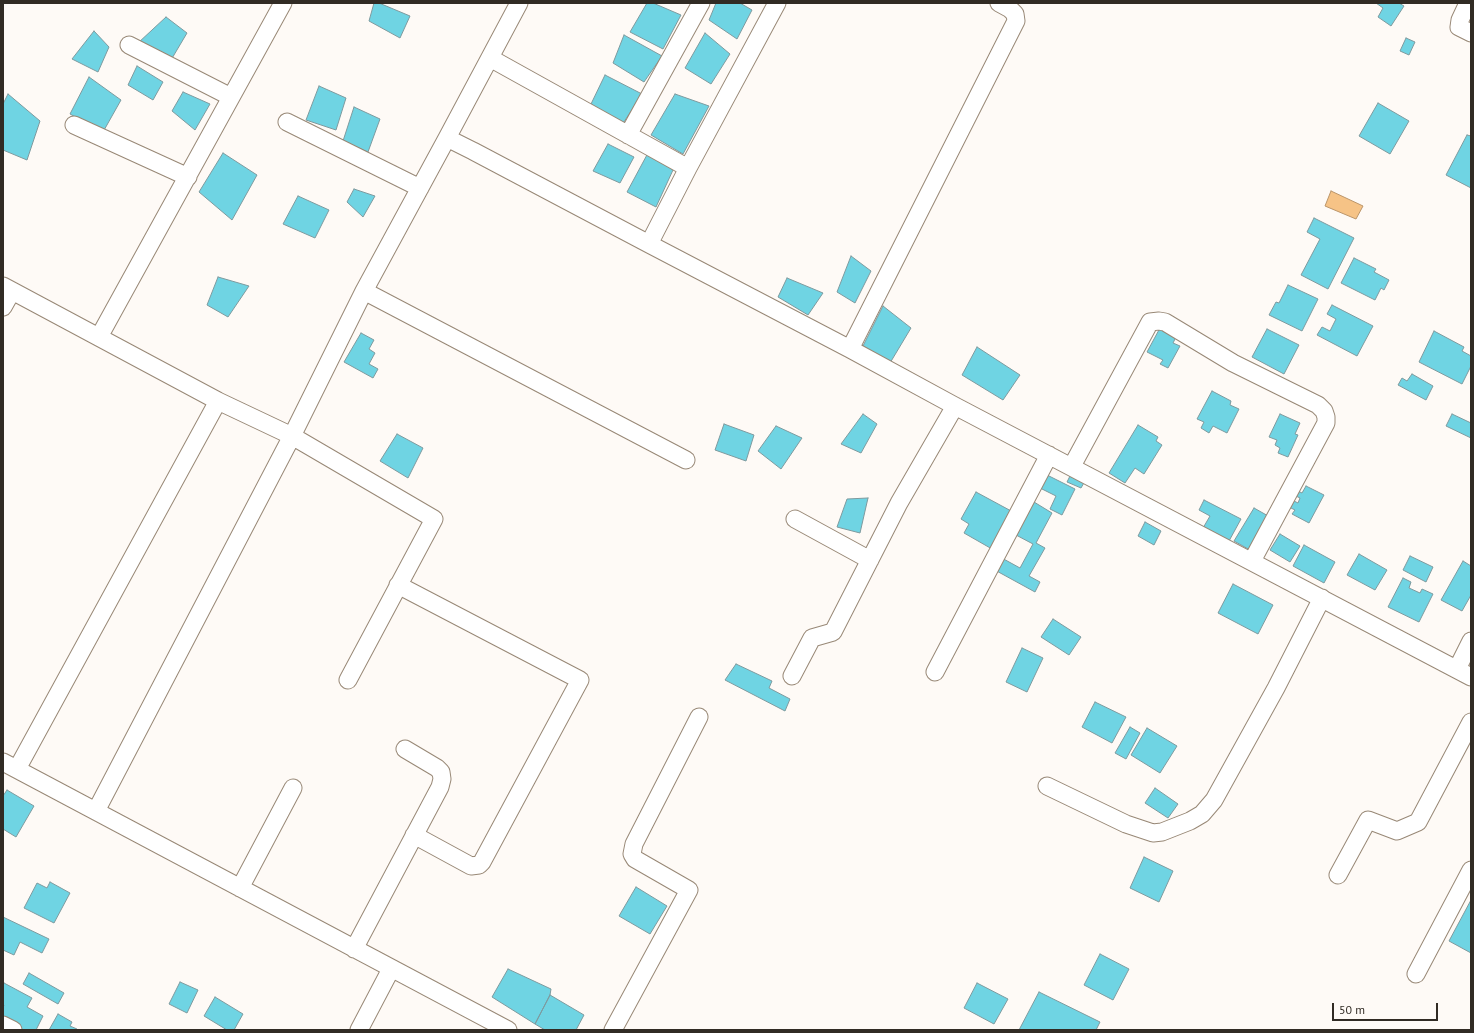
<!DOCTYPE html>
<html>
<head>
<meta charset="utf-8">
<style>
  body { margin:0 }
  #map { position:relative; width:1474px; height:1033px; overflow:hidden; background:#fefaf6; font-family:"PT Sans",sans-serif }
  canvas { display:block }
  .frame { position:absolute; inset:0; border:4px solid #312b24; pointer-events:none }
  .scale { position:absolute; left:1332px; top:1003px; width:106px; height:18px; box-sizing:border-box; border:2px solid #312b24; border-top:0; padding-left:5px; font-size:12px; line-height:14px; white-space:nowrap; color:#312b24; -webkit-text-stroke:3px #fefaf6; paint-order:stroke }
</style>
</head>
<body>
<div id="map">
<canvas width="1474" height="1033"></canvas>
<div class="frame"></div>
<div class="scale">50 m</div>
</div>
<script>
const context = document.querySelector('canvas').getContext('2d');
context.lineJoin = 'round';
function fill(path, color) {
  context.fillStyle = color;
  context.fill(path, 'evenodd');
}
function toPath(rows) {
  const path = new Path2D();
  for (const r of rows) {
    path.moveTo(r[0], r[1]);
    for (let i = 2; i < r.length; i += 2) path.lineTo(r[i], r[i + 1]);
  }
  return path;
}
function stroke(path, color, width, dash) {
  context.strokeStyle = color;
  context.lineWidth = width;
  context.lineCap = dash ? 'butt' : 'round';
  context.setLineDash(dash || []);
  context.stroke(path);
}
const water = toPath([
  [1331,191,1363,206,1356,219,1325,206,1331,191]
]);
fill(water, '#f6c386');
stroke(water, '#bb9569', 1);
const building = toPath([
  [374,3,379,3,410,16,400,38,369,21,374,3],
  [647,3,653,3,681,15,663,49,630,32,647,3],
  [716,3,740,3,752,10,737,39,709,20,716,3],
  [1376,3,1399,3,1404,6,1391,26,1378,17,1383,8,1376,3],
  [166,17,187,33,171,60,138,43,166,17],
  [94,31,109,47,98,72,72,59,94,31],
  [705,33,730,54,711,84,685,68,705,33],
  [624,35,662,56,644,82,613,63,624,35],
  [1406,38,1415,42,1409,55,1400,51,1406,38],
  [137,66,163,82,153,100,128,85,137,66],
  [605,75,642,94,622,125,591,104,605,75],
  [89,77,121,100,103,132,70,114,89,77],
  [319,86,346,98,336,130,306,120,319,86],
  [183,92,210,104,195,130,172,111,183,92],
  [8,94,40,121,27,160,3,150,3,104,8,94],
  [675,94,709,106,683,154,651,135,675,94],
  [1378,103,1409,121,1390,154,1359,136,1378,103],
  [354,107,380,119,368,152,343,141,354,107],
  [1467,135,1471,136,1471,188,1446,175,1467,135],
  [608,144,634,157,620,183,593,171,608,144],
  [223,153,257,175,232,220,199,192,223,153],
  [648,153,673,170,656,207,627,192,648,153],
  [354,189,375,196,363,217,347,202,354,189],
  [298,196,329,210,315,238,283,224,298,196],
  [1314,218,1354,238,1328,289,1301,275,1320,239,1307,232,1314,218],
  [851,256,871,271,855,303,837,292,851,256],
  [1354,258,1376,269,1374,272,1389,280,1384,290,1381,288,1375,300,1341,283,1354,258],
  [218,277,249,286,228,317,207,305,218,277],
  [787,278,823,293,808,315,778,297,787,278],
  [1288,285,1318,299,1302,331,1269,315,1276,302,1279,303,1288,285],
  [1332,305,1373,326,1357,356,1317,335,1322,327,1330,331,1336,319,1327,314,1332,305],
  [883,306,911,328,890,363,863,346,883,306],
  [1160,328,1176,337,1173,343,1180,346,1168,368,1160,364,1163,360,1147,352,1160,328],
  [1267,329,1299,345,1284,374,1252,357,1267,329],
  [1434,331,1464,347,1462,351,1471,356,1471,366,1462,384,1419,362,1434,331],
  [361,333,374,340,369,349,375,353,369,364,378,369,373,378,344,362,361,333],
  [977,347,1020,375,1003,400,962,375,977,347],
  [1412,374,1433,386,1426,400,1398,385,1402,378,1407,381,1412,374],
  [1212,391,1231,401,1230,405,1239,409,1227,433,1213,426,1209,433,1201,428,1204,422,1197,419,1212,391],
  [863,414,877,424,861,453,841,444,863,414],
  [1280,414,1300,423,1295,434,1298,435,1288,457,1278,453,1280,448,1275,445,1277,440,1269,437,1280,414],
  [1452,414,1471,423,1471,438,1446,426,1452,414],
  [724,424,754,435,746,461,715,450,724,424],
  [1138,425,1158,437,1156,441,1162,445,1144,474,1135,468,1125,483,1109,473,1138,425],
  [776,426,802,438,781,469,758,451,776,426],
  [397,434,423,448,408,478,380,461,397,434],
  [1071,474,1085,481,1081,488,1067,482,1071,474],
  [1047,475,1075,489,1062,515,1050,509,1056,496,1040,488,1047,475],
  [1306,486,1324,495,1309,523,1292,514,1295,510,1289,507,1292,500,1298,503,1300,498,1296,496,1298,491,1302,493,1306,486],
  [976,492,1013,512,992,549,964,533,969,524,961,519,976,492],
  [868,498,860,533,837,527,847,499,868,498],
  [1204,500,1241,519,1229,541,1203,528,1210,516,1199,510,1204,500],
  [1034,502,1052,513,1036,543,1045,548,1029,576,1040,582,1035,592,993,569,1000,557,1020,568,1033,544,1016,535,1034,502],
  [1254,508,1270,517,1250,550,1234,541,1254,508],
  [1145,522,1161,531,1154,545,1138,536,1145,522],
  [1280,534,1300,546,1290,562,1270,550,1280,534],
  [1304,545,1335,562,1324,583,1293,566,1304,545],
  [1359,554,1387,570,1375,590,1347,575,1359,554],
  [1410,556,1433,567,1426,582,1403,570,1410,556],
  [1463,561,1471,566,1471,595,1462,611,1441,600,1463,561],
  [1403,578,1411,582,1409,588,1420,593,1422,589,1433,594,1419,622,1388,607,1403,578],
  [1233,584,1273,605,1258,634,1218,613,1233,584],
  [1053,619,1081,637,1069,655,1041,637,1053,619],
  [1022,648,1043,658,1027,692,1006,682,1022,648],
  [736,664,772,681,769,688,790,699,785,711,725,680,736,664],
  [1095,702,1126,717,1112,743,1082,727,1095,702],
  [1130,727,1140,733,1126,759,1115,753,1130,727],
  [1147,728,1177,746,1160,773,1131,755,1147,728],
  [1155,788,1178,804,1168,818,1145,803,1155,788],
  [7,790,34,806,16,837,3,829,3,796,7,790],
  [1144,857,1173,871,1159,902,1130,888,1144,857],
  [50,882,70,893,54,923,24,908,37,883,47,888,50,882],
  [636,887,667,906,650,934,619,916,636,887],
  [1471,900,1471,953,1449,941,1471,900],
  [3,917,49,939,42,953,20,942,14,955,3,950,3,917],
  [1100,954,1129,969,1113,1000,1084,985,1100,954],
  [508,969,551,989,550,995,535,1024,492,997,508,969],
  [29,973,64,993,58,1004,23,984,29,973],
  [180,982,198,990,187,1013,169,1004,180,982],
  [4,983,32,998,27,1007,43,1016,36,1030,20,1030,3,1021,3,1008,4,1005,3,1004,3,986,4,983],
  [977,983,1008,999,994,1024,964,1008,977,983],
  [1039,992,1100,1022,1096,1030,1019,1030,1039,992],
  [550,995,584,1015,576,1030,545,1030,535,1024,550,995],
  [215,997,243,1014,234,1030,227,1030,204,1016,215,997],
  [58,1014,72,1022,70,1026,77,1029,76,1030,49,1030,58,1014]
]);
fill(building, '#6fd4e3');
stroke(building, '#7e9a9e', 1);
const street = toPath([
  [1468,3,1460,20,1459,27,1471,33],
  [129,45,231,97],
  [490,58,688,168],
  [287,122,420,188],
  [74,125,188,177],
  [628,135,701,3],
  [447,138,473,151,649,244,850,349,955,406,1471,677],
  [649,244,688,168,777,3],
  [3,286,218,401,292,436,434,519,348,680],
  [364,291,686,460],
  [3,307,12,291],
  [99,337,283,3],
  [850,349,1016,21,1015,14,1010,9,999,3],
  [1072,466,1150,322,1159,321,1165,322,1233,363,1318,405,1324,411,1326,417,1326,423,1252,561],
  [795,519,870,560],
  [398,585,580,680,482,862,479,865,471,866,414,835],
  [1457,669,1471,641],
  [935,672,1049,455],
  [792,676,812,638,833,632,899,503,955,406],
  [3,762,508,1030],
  [17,769,218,401],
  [1047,786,1126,824,1153,833,1162,832,1190,821,1202,814,1214,800,1276,688,1322,598],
  [96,811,292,436,364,291,447,138,519,3],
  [1338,875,1368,820,1397,831,1418,822,1471,722],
  [240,888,293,788],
  [354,949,440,787,442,779,441,772,437,768,405,749],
  [1416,974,1471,870],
  [3,1025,13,1030],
  [359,1030,391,969],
  [613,1030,689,890,635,859,632,854,634,844,699,717]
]);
stroke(street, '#988876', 19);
stroke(street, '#fff', 17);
</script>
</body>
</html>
